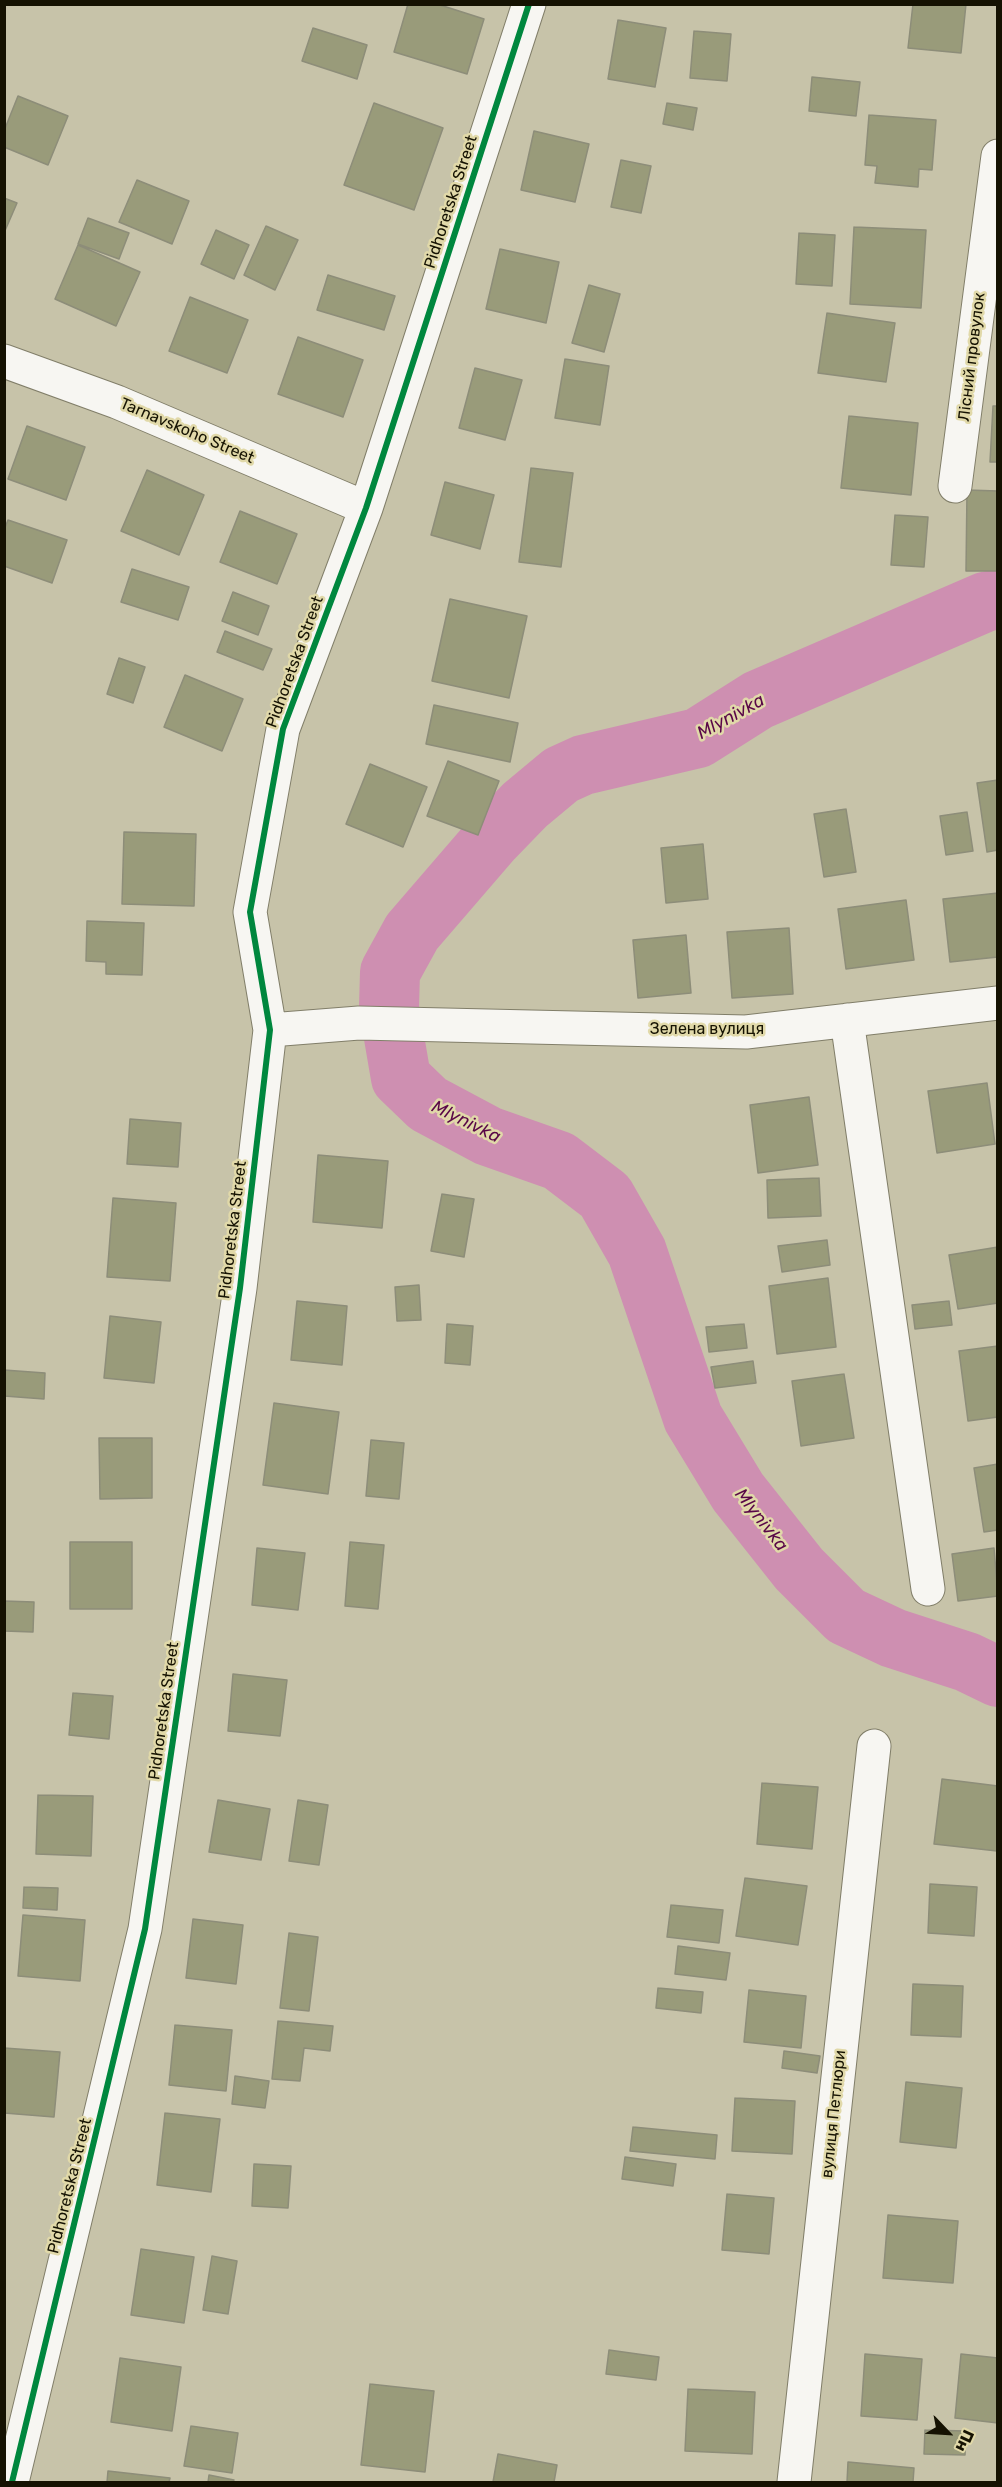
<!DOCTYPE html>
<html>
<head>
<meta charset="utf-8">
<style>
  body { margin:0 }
  #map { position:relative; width:1002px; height:2487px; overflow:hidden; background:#c7c3a9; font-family:Rubik,sans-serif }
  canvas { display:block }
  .frame { position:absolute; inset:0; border:6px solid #151202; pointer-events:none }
  .north { position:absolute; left:918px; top:2403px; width:60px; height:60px; -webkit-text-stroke:4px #e1d9a9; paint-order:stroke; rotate:115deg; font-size:16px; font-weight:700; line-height:24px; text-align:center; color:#151202 }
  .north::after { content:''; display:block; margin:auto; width:21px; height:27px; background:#151202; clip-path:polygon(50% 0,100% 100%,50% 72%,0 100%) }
</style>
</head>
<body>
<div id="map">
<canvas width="1002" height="2487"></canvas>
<div class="frame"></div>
<div class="north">Пн</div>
</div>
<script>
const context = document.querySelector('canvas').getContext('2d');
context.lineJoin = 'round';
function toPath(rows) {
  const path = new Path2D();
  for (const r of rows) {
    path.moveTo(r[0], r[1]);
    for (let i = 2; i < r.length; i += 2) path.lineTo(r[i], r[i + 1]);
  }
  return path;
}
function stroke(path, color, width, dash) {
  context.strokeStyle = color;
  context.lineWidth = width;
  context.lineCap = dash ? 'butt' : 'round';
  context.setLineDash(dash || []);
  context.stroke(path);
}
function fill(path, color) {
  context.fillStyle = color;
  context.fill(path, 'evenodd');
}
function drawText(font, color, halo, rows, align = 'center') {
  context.font = font + ' Rubik,sans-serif';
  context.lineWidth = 5;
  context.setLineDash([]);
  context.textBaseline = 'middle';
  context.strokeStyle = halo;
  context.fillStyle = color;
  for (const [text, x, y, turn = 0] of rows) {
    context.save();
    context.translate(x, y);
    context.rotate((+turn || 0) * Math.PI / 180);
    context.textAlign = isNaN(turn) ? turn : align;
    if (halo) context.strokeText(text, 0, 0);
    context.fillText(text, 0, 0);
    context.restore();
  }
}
stroke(toPath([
  [998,599,985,602,758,700,698,738,583,765,561,775,525,805,493,838,412,932,390,972,389,1008,401,1078,428,1104,488,1136,559,1161,605,1196,637,1252,693,1418,738,1492,799,1569,846,1616,893,1638,967,1662,998,1677]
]), '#ce8fb1', 60);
const building = toPath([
  [408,4,437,4,484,19,467,74,394,52,408,4],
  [913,4,966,4,961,53,908,48,913,4],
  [618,20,666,28,655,87,608,79,618,20],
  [313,28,367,45,357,79,302,61,313,28],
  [694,31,731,34,727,81,690,78,694,31],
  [812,77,860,82,856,116,809,111,812,77],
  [18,96,68,116,48,165,4,147,4,131,18,96],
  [374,103,443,128,414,210,344,185,374,103],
  [667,103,697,108,693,130,663,124,667,103],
  [869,115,936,120,932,170,919,169,918,187,875,183,877,166,865,165,869,115],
  [534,131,589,144,575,202,521,190,534,131],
  [621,160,651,166,641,213,611,207,621,160],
  [137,180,189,201,172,244,119,222,137,180],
  [4,198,17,203,4,233,4,198],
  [88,218,129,233,119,259,78,244,88,218],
  [266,226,298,240,275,290,244,275,266,226],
  [854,227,926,230,921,308,850,304,854,227],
  [216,230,249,245,234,279,201,264,216,230],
  [799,233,835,235,832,286,796,284,799,233],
  [78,245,140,272,116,326,55,299,78,245],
  [500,249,559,262,546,323,486,309,500,249],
  [328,275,395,296,384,330,317,310,328,275],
  [589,285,620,294,604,352,572,343,589,285],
  [190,297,248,320,227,373,169,351,190,297],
  [827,313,895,323,886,382,818,373,827,313],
  [298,337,363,360,343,417,278,394,298,337],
  [565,359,609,366,600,425,555,418,565,359],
  [475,368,522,380,505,440,459,428,475,368],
  [993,406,998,406,998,462,990,462,993,406],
  [849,416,918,423,911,495,841,488,849,416],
  [27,426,85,447,66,500,8,479,27,426],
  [531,468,573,473,561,567,519,562,531,468],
  [147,470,204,495,179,555,121,531,147,470],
  [445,482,494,495,480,549,431,535,445,482],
  [967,490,998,491,998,571,966,571,967,490],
  [240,511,297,534,277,584,220,562,240,511],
  [895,515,928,517,924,567,891,565,895,515],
  [8,520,67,540,52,583,4,566,4,530,8,520],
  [132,569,189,587,178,620,121,602,132,569],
  [233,592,269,606,258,635,222,621,233,592],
  [450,599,527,616,509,698,432,681,450,599],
  [225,631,272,649,263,670,217,652,225,631],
  [119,658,145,667,133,703,107,694,119,658],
  [185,675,243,699,222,751,164,727,185,675],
  [434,705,518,723,510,762,426,744,434,705],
  [448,761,499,781,478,835,427,816,448,761],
  [370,764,427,787,403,847,346,824,370,764],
  [998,780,998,850,987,852,977,783,998,780],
  [846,809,856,872,824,877,814,814,846,809],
  [967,812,973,851,946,855,940,816,967,812],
  [124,832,196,834,194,906,122,904,124,832],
  [703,844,708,899,666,903,661,848,703,844],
  [998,893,998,957,950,962,943,899,998,893],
  [906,900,914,960,846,969,838,909,906,900],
  [87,921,144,923,142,975,106,974,106,962,86,961,87,921],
  [789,928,793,994,732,998,727,932,789,928],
  [686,935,691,993,638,998,633,940,686,935],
  [987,1083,995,1144,937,1153,928,1091,987,1083],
  [809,1097,818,1165,758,1173,750,1105,809,1097],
  [130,1119,181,1123,178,1167,127,1164,130,1119],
  [318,1155,388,1161,382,1228,313,1222,318,1155],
  [819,1178,821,1216,768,1218,767,1180,819,1178],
  [442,1194,474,1199,464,1257,431,1251,442,1194],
  [113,1198,176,1203,170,1281,107,1277,113,1198],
  [827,1240,830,1265,782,1272,778,1246,827,1240],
  [998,1247,998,1303,958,1309,949,1255,998,1247],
  [828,1278,836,1347,777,1354,769,1286,828,1278],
  [419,1285,421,1320,397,1321,395,1287,419,1285],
  [297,1301,347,1306,342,1365,291,1360,297,1301],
  [949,1301,952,1325,915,1329,912,1305,949,1301],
  [110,1316,161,1322,154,1383,104,1378,110,1316],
  [447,1324,473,1326,470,1365,445,1363,447,1324],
  [744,1324,747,1348,709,1352,706,1327,744,1324],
  [998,1346,998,1417,968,1421,959,1351,998,1346],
  [753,1361,756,1383,715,1388,711,1367,753,1361],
  [4,1370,45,1373,44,1399,4,1396,4,1370],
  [844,1374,854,1438,801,1446,792,1381,844,1374],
  [274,1403,339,1412,328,1494,263,1485,274,1403],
  [99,1438,152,1438,152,1498,100,1499,99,1438],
  [371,1440,404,1443,399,1499,366,1496,371,1440],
  [998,1464,998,1530,984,1532,974,1468,998,1464],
  [70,1542,132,1542,132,1609,70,1609,70,1542],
  [350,1542,384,1545,378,1609,345,1606,350,1542],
  [257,1548,305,1553,298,1610,252,1605,257,1548],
  [994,1548,998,1596,958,1601,952,1554,994,1548],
  [4,1601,34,1602,33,1632,4,1631,4,1601],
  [233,1674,287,1680,280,1736,228,1731,233,1674],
  [73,1693,113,1696,109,1739,69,1735,73,1693],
  [942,1779,998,1786,997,1851,934,1844,942,1779],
  [762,1783,818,1787,812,1849,757,1844,762,1783],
  [38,1795,93,1796,91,1856,36,1854,38,1795],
  [218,1800,270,1809,261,1860,209,1852,218,1800],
  [298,1800,328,1805,319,1865,289,1861,298,1800],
  [745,1878,807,1886,798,1945,736,1936,745,1878],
  [930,1884,977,1887,974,1936,928,1933,930,1884],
  [24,1887,58,1888,57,1910,23,1908,24,1887],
  [671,1905,723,1910,719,1943,667,1937,671,1905],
  [23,1915,85,1920,80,1981,18,1976,23,1915],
  [193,1919,243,1925,236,1984,186,1978,193,1919],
  [289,1933,318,1937,309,2011,280,2008,289,1933],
  [678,1946,730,1953,726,1980,675,1974,678,1946],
  [913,1984,963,1986,961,2037,911,2035,913,1984],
  [658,1988,703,1992,701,2013,656,2008,658,1988],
  [749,1990,806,1996,801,2048,744,2042,749,1990],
  [278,2021,333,2026,330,2051,304,2048,300,2081,272,2079,278,2021],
  [175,2025,232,2030,226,2091,169,2085,175,2025],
  [4,2048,60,2052,54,2117,4,2113,4,2048],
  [784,2051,820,2056,817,2073,782,2068,784,2051],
  [235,2076,269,2081,265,2108,232,2104,235,2076],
  [906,2082,962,2088,956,2148,900,2142,906,2082],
  [735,2098,795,2101,792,2154,732,2151,735,2098],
  [165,2113,220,2119,211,2192,157,2185,165,2113],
  [633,2127,717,2135,715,2159,630,2151,633,2127],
  [625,2157,676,2164,673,2186,622,2179,625,2157],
  [254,2164,291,2166,288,2208,252,2206,254,2164],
  [727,2194,774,2198,769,2254,722,2250,727,2194],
  [888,2215,958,2221,953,2283,883,2278,888,2215],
  [141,2249,194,2257,184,2323,131,2315,141,2249],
  [212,2256,237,2261,228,2314,203,2310,212,2256],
  [609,2350,659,2357,656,2380,606,2374,609,2350],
  [865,2354,922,2359,917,2420,861,2416,865,2354],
  [961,2354,998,2358,998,2423,955,2418,961,2354],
  [120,2358,181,2367,172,2431,111,2422,120,2358],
  [370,2384,434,2391,425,2472,361,2465,370,2384],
  [688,2389,755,2392,752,2454,685,2451,688,2389],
  [191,2426,238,2433,232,2473,184,2466,191,2426],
  [925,2430,966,2431,965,2455,924,2454,925,2430],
  [498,2454,557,2465,554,2482,493,2482,498,2454],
  [848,2462,914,2468,913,2482,847,2482,848,2462],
  [108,2471,170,2478,169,2482,107,2482,108,2471],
  [209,2475,234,2480,233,2482,208,2482,209,2475]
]);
fill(building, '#999b7a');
stroke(building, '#8d8d79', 1.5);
const minor = toPath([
  [4,361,117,402,366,508],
  [955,486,998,156],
  [847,1020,928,1589],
  [270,1030,359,1023,746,1032,998,1003],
  [12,2482,145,1929,240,1288,270,1030,250,912,283,729,366,508,529,4],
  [794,2482,874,1746]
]);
stroke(minor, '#817e69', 35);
stroke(minor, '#f7f6f2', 33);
stroke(toPath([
  [12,2482,145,1929,240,1288,270,1030,250,912,283,729,366,508,529,4]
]), '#00873e', 6);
drawText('16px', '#151202', '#e1d9a9', [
  ["Pidhoretska Street",451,202,-72],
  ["Лісний провулок",972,357,-83],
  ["Tarnavskoho Street",187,431,23],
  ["Pidhoretska Street",295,662,-70],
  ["Зелена вулиця",707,1029],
  ["Pidhoretska Street",233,1230,-83],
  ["Pidhoretska Street",164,1711,-82],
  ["вулиця Петлюри",834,2114,-84],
  ["Pidhoretska Street",70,2186,-76]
]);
drawText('italic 18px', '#590747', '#e1d9a9', [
  ["Mlynivka",731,717,-29],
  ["Mlynivka",466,1122,26],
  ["Mlynivka",761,1520,52]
]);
</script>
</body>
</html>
